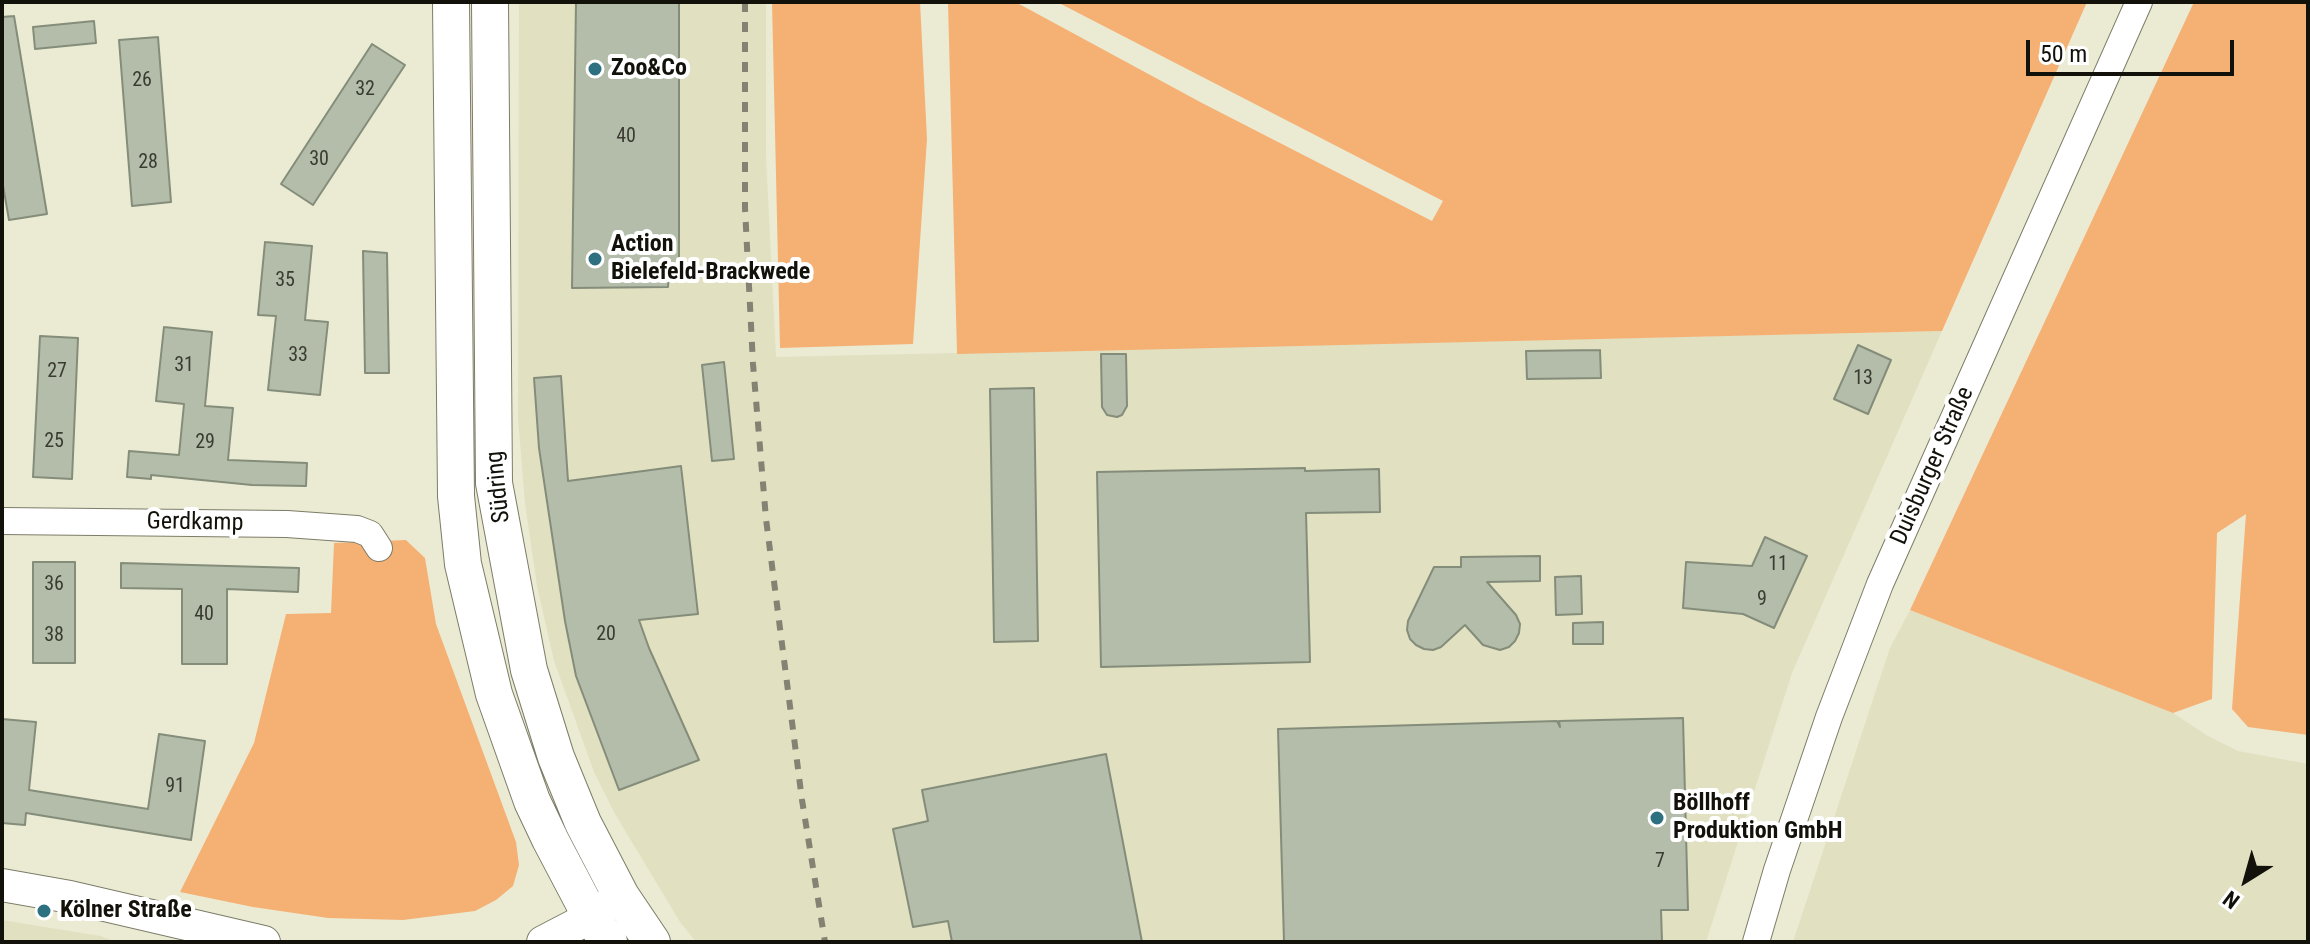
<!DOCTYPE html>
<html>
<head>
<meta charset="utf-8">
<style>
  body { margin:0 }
  #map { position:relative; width:2310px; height:944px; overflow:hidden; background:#ebebd4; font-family:"Roboto Condensed",sans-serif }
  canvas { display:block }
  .frame { position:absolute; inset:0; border:4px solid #12110a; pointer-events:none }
  .north { position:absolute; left:2206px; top:840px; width:80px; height:80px; -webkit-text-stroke:6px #fff; paint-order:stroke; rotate:217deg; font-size:22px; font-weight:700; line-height:32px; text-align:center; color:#12110a }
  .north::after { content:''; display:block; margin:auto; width:28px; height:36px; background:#12110a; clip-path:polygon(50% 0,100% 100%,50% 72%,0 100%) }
  .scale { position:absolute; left:2026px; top:40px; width:208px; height:36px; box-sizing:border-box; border:4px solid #12110a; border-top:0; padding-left:10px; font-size:24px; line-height:28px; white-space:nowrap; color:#12110a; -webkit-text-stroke:6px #fff; paint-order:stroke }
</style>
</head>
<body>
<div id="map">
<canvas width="2310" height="944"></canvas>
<div class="frame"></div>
<div class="north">N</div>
<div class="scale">50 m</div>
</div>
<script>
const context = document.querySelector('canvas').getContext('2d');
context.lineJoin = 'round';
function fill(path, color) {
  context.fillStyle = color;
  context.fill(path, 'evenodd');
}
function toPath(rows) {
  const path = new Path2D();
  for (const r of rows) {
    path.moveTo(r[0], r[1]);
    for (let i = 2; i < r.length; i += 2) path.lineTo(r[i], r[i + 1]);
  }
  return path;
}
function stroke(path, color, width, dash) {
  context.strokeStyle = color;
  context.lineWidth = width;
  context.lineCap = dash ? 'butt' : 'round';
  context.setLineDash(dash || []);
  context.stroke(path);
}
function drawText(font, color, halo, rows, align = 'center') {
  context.font = font + ' "Roboto Condensed",sans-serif';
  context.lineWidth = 8;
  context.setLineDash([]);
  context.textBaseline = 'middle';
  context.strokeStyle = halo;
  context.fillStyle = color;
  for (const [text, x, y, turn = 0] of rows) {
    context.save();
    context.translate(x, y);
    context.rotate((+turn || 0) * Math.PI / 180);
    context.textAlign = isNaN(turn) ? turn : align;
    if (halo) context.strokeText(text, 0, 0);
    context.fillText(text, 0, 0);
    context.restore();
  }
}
fill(toPath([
  [519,2,766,2,766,156,776,357,1942,331,1792,673,1706,942,696,942,680,922,615,814,594,772,554,661,537,586,525,503,518,418],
  [1910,610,2173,713,2208,736,2238,751,2308,764,2308,942,1793,942,1890,648],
  [2,920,100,936,117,942,2,942]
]), '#e1e0c1');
fill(toPath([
  [772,2,920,2,927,139,913,344,780,348],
  [948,2,1013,2,1021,5,1202,103,1432,221,1443,201,1057,2,2087,2,1942,331,957,354],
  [2194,2,2308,2,2308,735,2248,727,2232,709,2246,514,2217,533,2212,699,2173,713,1910,610],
  [406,540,425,558,436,624,516,842,519,865,513,886,496,900,475,911,403,920,328,918,253,907,180,892,254,743,286,614,331,613,334,543]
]), '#f5b074');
const building = toPath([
  [576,2,679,2,679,273,669,273,668,287,572,288,576,2],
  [14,16,47,214,9,220,2,180,2,17,14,16],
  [94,21,96,43,35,49,33,27,94,21],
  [158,37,171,202,132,206,119,40,158,37],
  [372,44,405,65,313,205,281,184,372,44],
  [265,242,312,246,305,320,328,322,320,395,268,390,276,316,258,315,265,242],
  [363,251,387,253,389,373,365,373,363,251],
  [164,327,212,332,205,406,233,408,228,460,307,463,306,486,252,485,151,475,151,479,127,477,129,451,179,455,184,404,156,401,164,327],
  [40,336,78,338,72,479,33,477,40,336],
  [1858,345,1891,360,1868,414,1834,399,1858,345],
  [1600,350,1601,378,1527,379,1526,351,1600,350],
  [1101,354,1126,354,1127,406,1122,415,1117,417,1107,415,1102,407,1101,354],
  [724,362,734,459,712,461,702,365,724,362],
  [561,376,568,481,681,466,698,614,639,620,649,648,699,760,619,790,576,676,565,621,539,448,534,378,561,376],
  [1034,388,1038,641,994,642,990,389,1034,388],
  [1305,468,1305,471,1379,469,1380,512,1306,513,1310,662,1101,667,1097,472,1305,468],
  [1765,537,1807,556,1774,628,1743,614,1683,608,1686,562,1752,566,1765,537],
  [1540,556,1540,581,1487,582,1516,615,1520,624,1519,633,1515,641,1509,647,1500,650,1483,645,1465,625,1441,647,1433,650,1424,649,1416,645,1410,639,1407,630,1408,621,1434,567,1461,567,1461,557,1540,556],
  [33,562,75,562,75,663,33,663,33,562],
  [121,563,299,568,298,592,227,589,227,664,182,664,182,589,121,588,121,563],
  [1581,576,1582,614,1556,615,1555,577,1581,576],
  [1603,622,1603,644,1573,644,1573,623,1603,622],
  [1683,718,1688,910,1661,910,1662,942,1284,942,1278,729,1557,721,1560,727,1559,721,1683,718],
  [2,719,36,722,29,790,148,809,159,734,205,741,191,840,26,813,25,825,2,823,2,719],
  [1106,754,1142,942,952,942,948,921,913,927,893,829,928,821,922,790,1106,754]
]);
fill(building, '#b4bda9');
stroke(building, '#848d7a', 2);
const minor = toPath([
  [2,521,287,524,357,529,370,534,379,548],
  [1756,942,1777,870,1829,717,1880,584,2139,2]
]);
const tertiary = toPath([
  [2,885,70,897,264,942],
  [543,942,591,917,612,902]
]);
const secondary = toPath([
  [451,2,456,496,463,564,494,694,532,801,550,839,591,917,609,942],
  [490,2,494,483,529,670,556,757,583,823,621,896,652,942]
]);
stroke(minor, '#7d7c68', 28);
stroke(tertiary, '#7d7c68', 34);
stroke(secondary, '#7d7c68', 38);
stroke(minor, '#fff', 26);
stroke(tertiary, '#fff', 32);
stroke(secondary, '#fff', 36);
stroke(toPath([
  [745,2,745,208,753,364,766,519,802,800,825,942]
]), '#838273', 6, [10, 10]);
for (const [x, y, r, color] of [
  [595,69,8,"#2d7181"],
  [595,259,8,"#2d7181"],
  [1657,818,8,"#2d7181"],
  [44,911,8,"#2d7181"]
]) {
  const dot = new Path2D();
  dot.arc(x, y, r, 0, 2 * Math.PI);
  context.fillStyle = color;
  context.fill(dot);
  stroke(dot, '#fff', 3);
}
drawText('20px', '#3a3c32', null, [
  ["26",142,81],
  ["32",365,90],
  ["40",626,137],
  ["30",319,160],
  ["28",148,163],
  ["35",285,281],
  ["33",298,356],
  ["31",184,366],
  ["27",57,372],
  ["13",1863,379],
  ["25",54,442],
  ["29",205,443],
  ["11",1778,565],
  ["36",54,585],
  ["9",1762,600],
  ["40",204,615],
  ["20",606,635],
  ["38",54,636],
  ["91",175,787],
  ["7",1660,862]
]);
drawText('bold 24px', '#12110a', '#fff', [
  ["Zoo&Co",611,69],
  ["Action",611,245],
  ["Bielefeld-Brackwede",611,273],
  ["Böllhoff",1673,804],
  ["Produktion GmbH",1673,832],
  ["Kölner Straße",60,911]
], 'left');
drawText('24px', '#12110a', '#fff', [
  ["Duisburger Straße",1933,466,-66],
  ["Südring",499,487,-96],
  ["Gerdkamp",195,523,1]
]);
</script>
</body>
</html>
